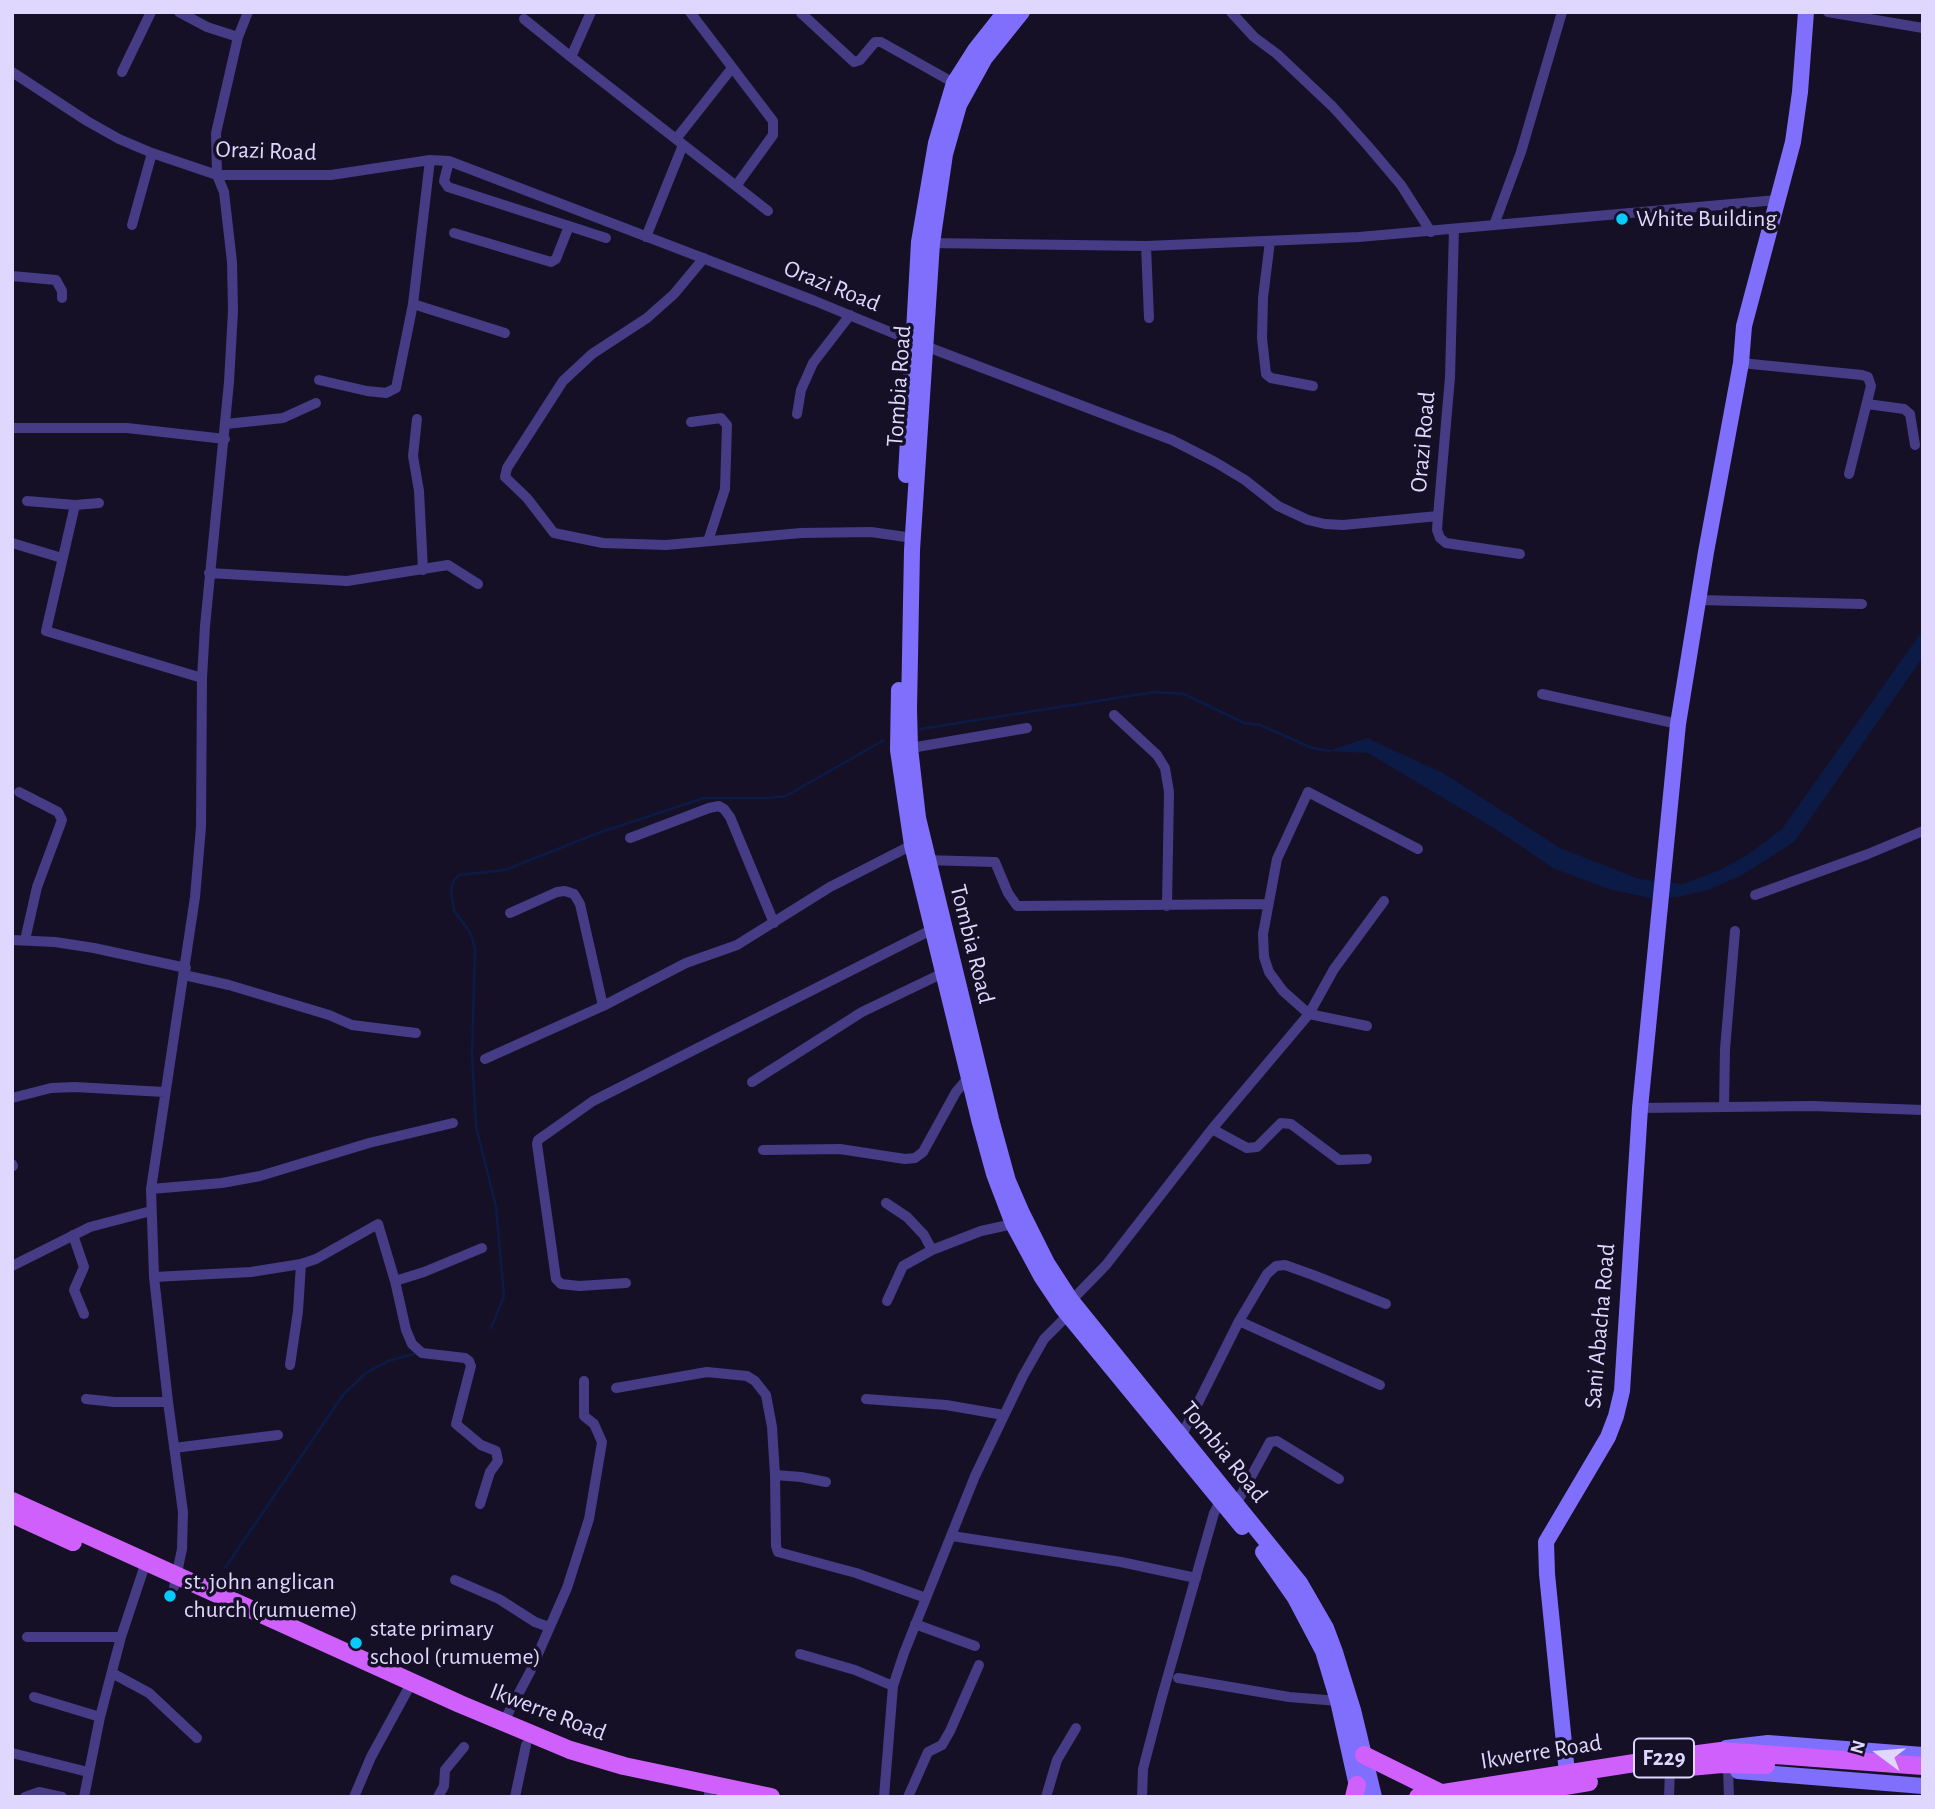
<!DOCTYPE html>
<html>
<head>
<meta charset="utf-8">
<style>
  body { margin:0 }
  #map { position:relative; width:1935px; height:1809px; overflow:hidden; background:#161027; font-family:"Alegreya Sans",sans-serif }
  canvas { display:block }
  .frame { position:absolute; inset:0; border:14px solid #dfd7fe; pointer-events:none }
  .north { position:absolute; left:1844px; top:1718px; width:70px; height:70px; -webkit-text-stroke:5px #161027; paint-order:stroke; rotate:286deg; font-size:19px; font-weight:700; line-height:28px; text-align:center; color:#dfd7fe }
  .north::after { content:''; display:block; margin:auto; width:24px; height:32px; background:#dfd7fe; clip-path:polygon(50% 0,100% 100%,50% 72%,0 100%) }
</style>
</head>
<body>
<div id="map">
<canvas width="1935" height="1809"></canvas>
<div class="frame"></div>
<div class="north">N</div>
</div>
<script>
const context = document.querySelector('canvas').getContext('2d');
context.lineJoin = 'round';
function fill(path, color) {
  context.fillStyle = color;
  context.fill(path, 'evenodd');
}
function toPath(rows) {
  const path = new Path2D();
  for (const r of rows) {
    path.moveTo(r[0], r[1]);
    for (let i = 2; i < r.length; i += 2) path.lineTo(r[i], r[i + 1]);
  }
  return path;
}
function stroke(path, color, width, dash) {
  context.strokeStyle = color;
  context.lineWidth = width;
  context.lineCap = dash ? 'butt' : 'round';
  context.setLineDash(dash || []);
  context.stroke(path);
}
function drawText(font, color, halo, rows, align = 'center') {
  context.font = font + ' "Alegreya Sans",sans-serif';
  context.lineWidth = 7;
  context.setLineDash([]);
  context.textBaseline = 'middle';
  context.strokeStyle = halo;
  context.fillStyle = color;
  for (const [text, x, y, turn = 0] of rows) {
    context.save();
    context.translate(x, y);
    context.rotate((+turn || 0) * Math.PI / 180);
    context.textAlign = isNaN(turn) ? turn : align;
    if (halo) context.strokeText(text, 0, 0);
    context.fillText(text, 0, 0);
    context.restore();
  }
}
fill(toPath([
  [1923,630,1923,657,1794,842,1742,875,1708,890,1677,897,1651,898,1608,889,1553,868,1497,830,1368,753,1329,751,1367,738,1443,773,1560,848,1639,879,1683,884,1720,870,1749,854,1782,829]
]), '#0b1b45');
stroke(toPath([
  [920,729,1155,692,1184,694,1244,723,1260,725,1312,748,1330,751],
  [491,1328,504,1296,496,1207,476,1126,472,1054,475,948,470,932,454,911,451,890,454,880,459,875,505,870,598,833,704,798,767,798,786,796,884,740],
  [225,1568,343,1395,366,1373,388,1361,414,1354]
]), '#0b1b45', 2.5);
stroke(toPath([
  [179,12,207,27,238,37],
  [591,12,571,57,768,211],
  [690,12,773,121,773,135,736,186],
  [1231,12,1254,37,1277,54,1333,107,1368,146,1401,185,1431,232],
  [1828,12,1923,28],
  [801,13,854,62,860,60,875,42,881,42,954,83],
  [524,19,571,57],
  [12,72,87,121,119,139,152,153,217,175,331,175,430,160,449,161,815,301,912,341,1172,440,1215,462,1245,480,1278,506,1308,520,1325,524,1343,525,1438,516,1450,377,1454,229],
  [122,72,151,12],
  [676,139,732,68],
  [449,161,444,181,448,187,606,238],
  [132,225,152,153],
  [1494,225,1521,152,1562,12],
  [454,233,551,262,556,259,569,226],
  [646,237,683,145],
  [1270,241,1263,298,1262,338,1266,374,1271,378,1313,386],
  [928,243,1146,246,1359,237,1777,200],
  [1146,246,1149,318],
  [704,258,674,294,647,318,592,354,563,381,507,468,505,477,527,498,554,533,603,543,666,545,801,533,871,532,913,538],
  [12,276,56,280,62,291,62,298],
  [413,304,505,333],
  [1741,363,1862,375,1868,377,1871,386,1849,474],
  [319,380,367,391,386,393,396,388,413,304,430,160],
  [1867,404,1904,409,1910,414,1915,445],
  [797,414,801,390,813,363,850,315],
  [417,419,413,456,419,491,423,570],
  [691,422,721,418,727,425,725,489,708,541],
  [226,424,283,418,316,403],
  [12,428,127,428,225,439],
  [27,501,75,505,99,503],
  [75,505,46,631,202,678],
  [1438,516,1437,530,1440,538,1446,543,1520,554],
  [12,543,62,558],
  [209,573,347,581,448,565,478,584],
  [1698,600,1862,604],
  [1542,694,1678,724],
  [1114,715,1157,755,1165,768,1169,792,1167,906],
  [905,749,1027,728],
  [19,792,58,812,62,820,37,887,25,940],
  [630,838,709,808,719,806,724,809,730,817,774,923],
  [924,860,995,862,1008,893,1017,906,1268,904],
  [1755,895,1868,854,1923,831],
  [510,913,557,892,565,891,574,894,580,904,603,1006],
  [12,940,55,942,94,948,186,968],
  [184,975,229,985,329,1015,352,1025,416,1033],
  [1367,1026,1309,1014,1283,991,1269,972,1264,957,1263,934,1277,859,1308,792,1418,849],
  [485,1059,603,1006,686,963,737,945,830,887,912,845],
  [752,1082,862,1012,943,973],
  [12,1098,51,1088,75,1087,164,1092],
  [1724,1107,1725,1049,1735,931],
  [1640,1108,1812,1106,1923,1110],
  [1212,1129,1247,1148,1257,1147,1281,1123,1291,1124,1339,1160,1367,1159],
  [763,1150,840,1149,905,1159,915,1158,923,1152,956,1092,968,1078],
  [12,1164,13,1166],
  [151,1189,222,1183,260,1176,369,1143,453,1123],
  [886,1203,907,1217,924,1235,932,1250],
  [73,1235,84,1267,74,1290,84,1314],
  [12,1266,90,1227,151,1211],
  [154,1277,251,1272,301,1264,316,1259,378,1224,395,1281,406,1330,412,1344,422,1353,465,1358,469,1361,471,1366,456,1424,481,1445,496,1451,498,1461,490,1472,480,1504],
  [395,1281,424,1272,482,1248],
  [626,1283,579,1286,561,1284,556,1279,537,1144,538,1140,593,1101,933,929],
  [887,1301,903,1266,932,1250,981,1231,1013,1224],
  [1068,1304,1106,1265,1212,1129,1309,1014,1334,969,1384,901],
  [1239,1321,1380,1385],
  [290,1365,298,1311,301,1264],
  [616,1388,707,1372,747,1376,755,1381,766,1395,772,1427,775,1475,776,1546,778,1552,856,1573,926,1598],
  [86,1399,114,1402,168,1402],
  [866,1399,946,1405,1004,1415],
  [1180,1439,1239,1321,1267,1274,1276,1266,1285,1265,1313,1275,1386,1304],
  [174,1448,278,1435],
  [775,1475,801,1477,826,1482],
  [1234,1508,1270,1442,1277,1441,1339,1479],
  [952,1536,1121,1562,1196,1578],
  [455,1580,499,1599,535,1622,549,1627],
  [174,1587,182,1549,183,1512,168,1402,154,1277,151,1189,195,897,201,827,202,678,205,626,229,382,233,311,232,262,224,192,217,175,216,133,238,37,248,12],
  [915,1624,975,1646],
  [27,1637,121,1637],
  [800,1654,855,1670,893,1686],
  [112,1673,149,1693,197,1738],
  [1178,1678,1289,1697,1338,1701],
  [34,1697,100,1717],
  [503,1723,530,1672,567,1588,589,1519,602,1442,594,1424,584,1416,584,1381],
  [12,1753,88,1772],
  [1728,1770,1729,1797],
  [25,1797,39,1792,62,1797],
  [84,1797,100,1717,121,1637,146,1562],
  [354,1797,371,1757,407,1691],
  [438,1797,444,1786,445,1770,464,1747],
  [515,1797,526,1745],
  [709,1797,709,1793],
  [884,1797,893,1686,904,1653,975,1476,1023,1376,1044,1339,1069,1314],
  [908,1797,928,1752,942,1745,950,1731,979,1665],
  [1046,1797,1057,1760,1076,1728],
  [1142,1797,1143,1769,1161,1700,1214,1513,1223,1496],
  [1669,1797,1670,1769]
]), '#453c85', 10);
stroke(toPath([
  [1022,12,985,58,959,105,945,154,932,243,912,550,909,709,910,748,918,818,991,1119,1008,1181,1021,1211,1047,1263,1071,1300,1300,1583,1326,1628,1335,1652,1353,1710,1374,1797],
  [906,475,919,242,936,143,954,83,975,50,1005,12],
  [899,690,898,750,912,845,980,1123,994,1174,1013,1224,1041,1276,1063,1309,1242,1527],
  [1263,1552,1295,1598,1323,1651,1338,1701,1359,1795],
  [1726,1748,1768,1743,1923,1755],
  [1738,1771,1923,1786],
  [1567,1773,1547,1574,1546,1542,1608,1437,1616,1416,1622,1391,1640,1108,1678,724,1706,552,1741,363,1744,326,1793,142,1800,92,1806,12]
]), '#806ffd', 16);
stroke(toPath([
  [12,1501,460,1704,570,1750,624,1766,771,1797],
  [12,1514,73,1542],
  [1364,1755,1441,1793],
  [1679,1768,1722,1764,1766,1765],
  [1354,1797,1357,1785],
  [1418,1797,1660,1759,1721,1751,1923,1766],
  [1499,1797,1589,1782]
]), '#d060fc', 18);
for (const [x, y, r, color] of [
  [1622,219,7,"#06ccfb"],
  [170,1596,7,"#06ccfb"],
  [356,1643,7,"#06ccfb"]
]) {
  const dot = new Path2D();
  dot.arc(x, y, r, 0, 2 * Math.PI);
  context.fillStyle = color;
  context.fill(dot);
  stroke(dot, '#161027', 2.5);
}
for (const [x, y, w] of [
  [1664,1758,60]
]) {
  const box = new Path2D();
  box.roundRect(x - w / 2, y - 19.5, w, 39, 5);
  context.fillStyle = '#161027';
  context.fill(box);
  stroke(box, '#dfd7fe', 2);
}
drawText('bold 23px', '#dfd7fe', null, [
  ["F229",1664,1758]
]);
drawText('24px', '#dfd7fe', '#161027', [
  ["Orazi Road",266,151,2],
  ["Orazi Road",832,286,22],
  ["Tombia Road",899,386,-86],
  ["Orazi Road",1423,442,-85],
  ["Tombia Road",972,944,76],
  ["Sani Abacha Road",1600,1326,-85],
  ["Tombia Road",1224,1452,51],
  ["Ikwerre Road",548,1712,21],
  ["Ikwerre Road",1541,1752,-9]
]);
drawText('24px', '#dfd7fe', '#161027', [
  ["White Building",1636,219],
  ["st. john anglican",184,1582],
  ["church (rumueme)",184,1610],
  ["state primary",370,1629],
  ["school (rumueme)",370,1657]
], 'left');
</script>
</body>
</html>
